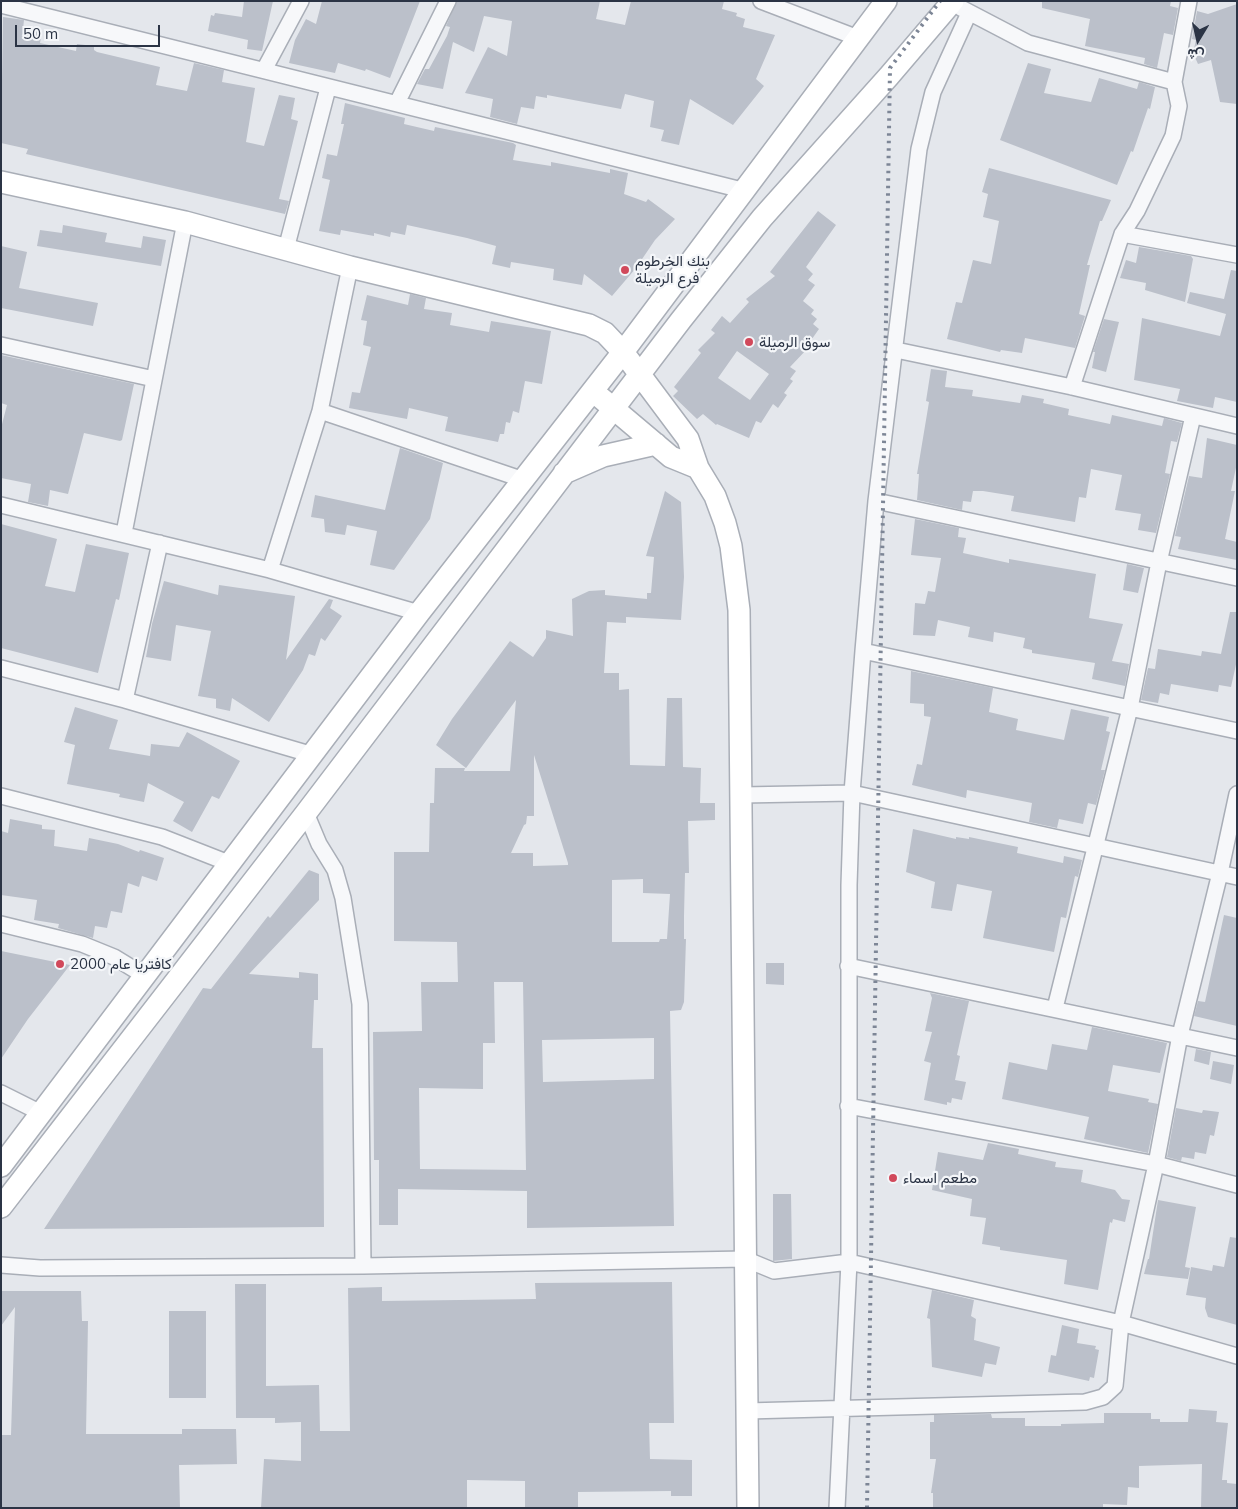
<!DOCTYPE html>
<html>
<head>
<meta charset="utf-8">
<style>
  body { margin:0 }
  #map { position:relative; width:1238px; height:1509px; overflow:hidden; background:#e4e7ec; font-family:Mulish,Vazirmatn,sans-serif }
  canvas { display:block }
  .frame { position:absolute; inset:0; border:2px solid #2b3445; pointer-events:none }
  .north { position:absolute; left:1173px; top:15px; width:50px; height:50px; -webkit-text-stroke:4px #f4f6f9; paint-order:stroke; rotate:189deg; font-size:14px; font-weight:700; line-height:20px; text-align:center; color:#2b3445 }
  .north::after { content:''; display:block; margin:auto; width:18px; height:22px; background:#2b3445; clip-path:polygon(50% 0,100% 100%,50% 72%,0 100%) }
  .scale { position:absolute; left:15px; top:25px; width:145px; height:22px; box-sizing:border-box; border:2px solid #2b3445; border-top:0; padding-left:6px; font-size:15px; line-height:18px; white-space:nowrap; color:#2b3445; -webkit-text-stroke:4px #f4f6f9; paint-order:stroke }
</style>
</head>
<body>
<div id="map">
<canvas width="1238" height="1509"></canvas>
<div class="frame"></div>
<div class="north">ش</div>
<div class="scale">50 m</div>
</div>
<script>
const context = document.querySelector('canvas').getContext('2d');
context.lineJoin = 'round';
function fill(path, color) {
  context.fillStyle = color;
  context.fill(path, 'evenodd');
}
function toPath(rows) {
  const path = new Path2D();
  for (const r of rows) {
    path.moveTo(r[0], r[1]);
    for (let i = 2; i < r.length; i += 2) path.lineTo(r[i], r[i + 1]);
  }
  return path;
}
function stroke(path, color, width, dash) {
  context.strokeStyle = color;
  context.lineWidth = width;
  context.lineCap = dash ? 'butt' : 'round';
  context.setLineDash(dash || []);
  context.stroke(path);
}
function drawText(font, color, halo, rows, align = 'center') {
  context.font = font + ' Mulish,Vazirmatn,sans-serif';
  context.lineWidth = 4.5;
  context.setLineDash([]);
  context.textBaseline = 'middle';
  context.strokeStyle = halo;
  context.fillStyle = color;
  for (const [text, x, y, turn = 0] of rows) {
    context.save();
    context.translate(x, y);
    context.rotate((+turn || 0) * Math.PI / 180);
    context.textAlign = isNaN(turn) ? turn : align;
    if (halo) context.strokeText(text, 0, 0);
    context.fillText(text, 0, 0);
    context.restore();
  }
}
fill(toPath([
  [244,1,273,1,262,51,247,49,248,40,208,31,211,15,214,16,215,13,242,17],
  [322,1,420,1,390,78,366,69,365,71,338,63,335,73,289,63,295,40,306,19,316,24],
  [457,1,600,1,596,19,625,25,631,1,724,1,722,9,737,13,736,16,745,19,743,27,775,35,756,79,764,86,733,125,690,99,679,145,661,141,664,130,650,127,654,101,625,94,621,109,547,95,547,98,536,96,534,109,521,107,517,124,490,117,493,99,465,93,488,47,507,56,512,21,484,16,474,52,453,42,443,89,417,84,425,69,429,69,447,36,450,27,446,26],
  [1042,1,1171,1,1170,6,1178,8,1173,35,1164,33,1157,68,1144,64,1145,58,1085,46,1090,19,1042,8],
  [1237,4,1237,104,1220,102,1211,60,1198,64,1193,53,1196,40,1192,39,1197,11,1208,14],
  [3,17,24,20,23,29,42,32,40,43,76,51,77,44,94,46,94,50,97,52,160,67,156,85,187,91,194,63,224,70,222,82,255,88,246,142,264,146,279,95,295,98,291,119,298,121,279,199,289,201,285,214,26,154,28,149,1,143],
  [1028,63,1051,69,1044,93,1091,102,1099,78,1137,89,1139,82,1155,87,1150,109,1148,108,1133,152,1131,151,1117,185,1000,140],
  [345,103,405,118,404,124,434,131,435,127,513,143,516,145,513,160,551,166,551,162,610,173,610,169,628,173,624,194,646,202,648,199,675,219,655,240,636,268,612,296,584,274,582,285,553,280,554,269,511,262,510,268,492,264,496,246,467,238,407,225,405,235,391,232,390,237,374,233,374,236,341,230,340,235,319,231,330,180,322,178,327,154,337,156,344,124,341,124],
  [989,168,1111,200,1102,221,1100,221,1087,265,1090,265,1079,314,1085,316,1075,348,1025,338,1022,353,1001,350,1000,352,947,339,956,302,962,303,973,260,991,264,999,221,983,217,988,194,982,192],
  [818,211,836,225,806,267,813,274,808,280,815,285,803,301,814,310,811,314,817,319,813,324,819,329,807,346,808,348,790,367,796,371,790,379,793,381,784,393,787,395,778,408,773,404,761,423,756,421,749,438,717,424,716,425,703,414,697,419,673,396,678,391,674,387,701,353,698,350,715,333,711,330,722,316,730,323,749,302,746,299,775,276,770,272],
  [737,351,769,374,750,400,718,378],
  [63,225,107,233,105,242,141,248,143,236,166,240,161,266,37,246,40,230,62,233],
  [1,246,27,252,19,288,98,303,93,326,1,308],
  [1139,247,1191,256,1193,259,1185,302,1145,290,1146,283,1120,278,1126,260,1136,263],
  [1231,270,1237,271,1237,402,1215,397,1213,408,1177,401,1180,389,1134,380,1142,318,1220,336,1226,314,1187,303,1190,292,1224,299],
  [410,294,426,298,424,309,452,313,450,325,489,332,491,321,551,331,542,384,525,381,519,413,513,411,510,423,506,422,504,434,500,434,498,442,445,431,448,417,409,408,407,419,349,408,352,392,360,393,371,347,363,345,367,321,361,320,367,295,408,305],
  [1104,319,1119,322,1106,372,1092,368,1095,352,1093,352],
  [1,355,134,384,122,440,120,441,84,433,68,494,50,490,48,506,28,502,31,484,1,478,1,428,7,405,1,403],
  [931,369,947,371,945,387,973,390,972,396,1020,403,1022,395,1044,399,1043,403,1069,409,1068,415,1110,424,1112,415,1162,426,1164,418,1182,423,1177,442,1171,441,1165,473,1170,474,1156,533,1138,530,1141,514,1115,510,1122,475,1091,469,1086,498,1079,497,1075,522,1011,511,1014,496,983,491,973,491,971,502,963,501,962,510,917,500,919,474,917,474,929,402,926,401],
  [1207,438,1237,445,1237,463,1231,491,1235,491,1225,539,1237,542,1237,560,1178,549,1181,537,1175,536,1189,476,1202,478],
  [400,448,443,463,430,519,394,570,370,565,377,531,347,525,345,535,325,532,324,519,311,517,315,495,385,510],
  [665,491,681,502,684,577,681,620,626,617,626,623,607,622,604,673,619,673,619,690,629,689,630,765,665,766,667,698,682,698,683,767,701,768,700,803,715,803,715,820,688,821,689,873,685,873,684,916,684,939,686,939,684,1002,681,1010,670,1011,674,1226,527,1228,527,1191,398,1189,398,1225,379,1225,379,1160,374,1160,373,1032,422,1031,421,982,458,982,457,942,394,941,394,852,429,852,430,803,434,803,435,768,465,768,464,771,510,771,516,700,466,768,436,745,452,719,510,641,533,657,546,638,546,630,573,636,572,599,589,591,605,590,605,595,647,599,647,593,651,593,654,557,646,556],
  [534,755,568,863,568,865,533,866,533,853,511,853,524,825,526,824,527,816,534,816],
  [643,879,643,893,670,894,667,939,660,939,659,942,612,942,612,880],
  [494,982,523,982,526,1170,420,1169,419,1088,483,1089,483,1043,495,1043],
  [654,1038,654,1079,543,1082,542,1040],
  [915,519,959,528,958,537,966,538,963,553,1009,563,1009,559,1096,574,1089,618,1123,624,1112,661,1129,664,1125,686,1092,679,1095,663,1032,653,1032,650,1023,648,1025,638,994,632,993,642,968,637,970,627,938,620,935,636,913,635,915,603,925,604,928,591,935,592,941,558,911,555],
  [1,524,57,539,45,586,75,592,86,544,129,553,119,600,116,599,98,673,1,648],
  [1127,564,1144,568,1138,593,1123,590],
  [164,581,218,595,219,585,295,596,286,660,329,599,333,600,330,608,342,616,325,641,321,638,315,656,309,654,303,670,269,722,232,698,230,711,216,708,216,699,198,696,211,631,176,625,171,661,146,657,152,624],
  [1230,612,1237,612,1237,660,1231,687,1219,685,1218,692,1171,684,1169,695,1160,693,1158,703,1141,700,1148,668,1155,669,1158,649,1201,656,1202,651,1221,654],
  [911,671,993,688,989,712,1018,719,1016,730,1064,740,1071,709,1109,717,1106,731,1110,732,1101,770,1105,770,1096,805,1088,803,1083,824,1059,819,1057,828,1029,822,1032,803,967,790,966,798,912,785,917,764,922,765,931,717,924,716,924,704,910,703],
  [75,707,118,720,109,749,150,756,151,744,179,747,187,732,240,761,219,799,212,796,192,832,173,821,184,802,148,783,144,802,119,797,120,794,67,784,75,745,64,742],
  [10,819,42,825,42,829,55,830,54,846,87,851,89,838,118,844,139,852,140,850,164,858,157,881,142,876,139,887,128,883,122,913,111,911,107,928,95,926,93,938,58,928,59,924,34,920,37,900,1,895,1,831,8,833],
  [913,829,956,839,956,837,969,839,969,837,1018,847,1017,853,1063,863,1064,856,1082,860,1078,877,1075,876,1066,918,1061,917,1054,952,983,938,992,891,957,884,952,911,931,908,935,882,906,872],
  [309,870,319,874,319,900,249,974,299,978,299,972,318,974,318,1000,314,1000,312,1048,323,1048,324,1227,44,1229,203,988,211,989,268,916,270,918],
  [1224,915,1237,918,1237,1026,1194,1016,1198,1001,1205,1002],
  [1,951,70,965,28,1019,1,1059],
  [766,963,784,963,784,985,766,984],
  [930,993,969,1001,957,1055,960,1056,955,1080,966,1082,962,1100,952,1098,951,1103,947,1102,947,1105,924,1100,931,1063,924,1061,932,1032,925,1031,932,998],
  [1092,1027,1167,1043,1160,1073,1113,1065,1108,1091,1149,1099,1148,1102,1158,1104,1148,1153,1084,1139,1089,1117,1002,1099,1009,1062,1047,1070,1052,1044,1087,1050],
  [1196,1049,1211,1052,1209,1065,1194,1061],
  [1213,1061,1234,1065,1231,1084,1210,1079],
  [1176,1108,1202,1113,1203,1110,1219,1112,1214,1136,1210,1135,1206,1154,1195,1152,1194,1159,1182,1157,1181,1161,1167,1157],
  [988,1143,1019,1149,1018,1154,1056,1162,1055,1167,1083,1170,1081,1182,1115,1190,1122,1199,1130,1200,1125,1222,1113,1219,1112,1223,1110,1222,1098,1290,1064,1284,1067,1260,1000,1250,1000,1247,982,1244,986,1218,970,1216,972,1199,932,1190,938,1152,983,1160],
  [773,1194,791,1194,792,1259,773,1261],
  [1158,1200,1196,1207,1185,1267,1190,1268,1188,1279,1144,1274,1148,1259,1149,1259],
  [1230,1237,1237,1238,1237,1325,1208,1317,1205,1308,1206,1298,1186,1295,1191,1267,1212,1271,1213,1265,1224,1267],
  [672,1282,674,1423,649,1423,650,1459,692,1460,692,1496,671,1496,671,1491,578,1492,578,1508,525,1508,525,1481,467,1480,467,1508,261,1508,264,1459,301,1461,301,1422,275,1423,275,1418,236,1418,235,1284,266,1284,266,1386,319,1385,320,1431,350,1431,348,1288,382,1287,382,1301,536,1299,535,1283],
  [932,1290,974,1300,971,1316,976,1319,974,1340,1000,1347,996,1365,985,1363,982,1377,932,1367,930,1319,927,1318],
  [1,1291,81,1291,82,1321,88,1321,86,1434,182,1434,182,1429,236,1429,237,1464,179,1465,180,1508,1,1508,1,1435,11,1435,15,1307,1,1326],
  [169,1311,206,1311,206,1398,169,1398],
  [1062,1325,1079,1329,1077,1343,1096,1346,1095,1349,1099,1350,1094,1378,1090,1377,1089,1381,1048,1372,1051,1355,1056,1356],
  [1189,1409,1217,1411,1216,1422,1228,1423,1222,1480,1227,1480,1227,1483,1237,1484,1237,1508,1201,1508,1202,1464,1139,1466,1139,1488,1128,1487,1127,1505,1103,1504,1103,1508,933,1508,933,1493,931,1493,936,1459,930,1459,930,1422,934,1422,934,1415,991,1414,992,1418,1025,1418,1025,1426,1061,1426,1061,1424,1104,1423,1104,1413,1151,1413,1151,1419,1160,1419,1160,1422,1188,1422]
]), '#bbc0ca');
const street = toPath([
  [761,1,858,38],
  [1,5,742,190],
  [961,8,1028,43,1174,82],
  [264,70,301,1],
  [397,103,448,1],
  [1122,234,1237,255],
  [286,249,328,88],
  [1,345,154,379],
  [896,350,1072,387,1237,426],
  [1072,387,1122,234,1137,211,1173,136,1179,106,1174,82,1189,1],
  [320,411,524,480],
  [876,501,1237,578],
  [1,505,270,570,419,613],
  [124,533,185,222],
  [270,570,320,411,350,267],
  [863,651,1237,731],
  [1,668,125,700,313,755],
  [125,700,160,543],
  [742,795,852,793,1237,877],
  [1,796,162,837,231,864],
  [306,813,319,844,335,870,343,898,360,1004,363,1266],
  [1,924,82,944,114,957,145,976],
  [848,966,1237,1048],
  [1055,1008,1130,708,1159,562,1193,416],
  [1,1093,41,1113],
  [848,1106,1156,1164,1237,1185],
  [1,1265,40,1268,363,1266,745,1259,774,1271,849,1262,1121,1323,1237,1356],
  [747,1411,1085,1402,1103,1397,1115,1386,1121,1323,1156,1164,1180,1035,1220,873,1237,794],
  [837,1508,849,1262,849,885,852,793,863,651,876,501,919,149,933,92,969,13]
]);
const secondary = toPath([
  [1,182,185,222,350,267,589,325,605,333,623,352,688,439,698,468,715,496,725,523,731,546,739,610,748,1508],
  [601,398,671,457,698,468],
  [564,473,603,456,656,444],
  [1,1166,419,613,623,352,886,1],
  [1,1207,306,813,681,320,762,218,889,76,953,1]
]);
stroke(street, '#a9aeb7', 18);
stroke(secondary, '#a9aeb7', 24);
stroke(street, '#f7f8fa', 15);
stroke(secondary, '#fff', 21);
stroke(toPath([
  [867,1508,890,68,940,1]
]), '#7d8696', 4, [2.5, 5]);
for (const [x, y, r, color] of [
  [625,270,5,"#d1495b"],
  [749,342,5,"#d1495b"],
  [60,964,5,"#d1495b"],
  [893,1178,5,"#d1495b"]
]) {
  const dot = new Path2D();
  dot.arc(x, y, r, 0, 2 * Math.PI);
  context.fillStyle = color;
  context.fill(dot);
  stroke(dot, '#f4f6f9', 2);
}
drawText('15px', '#2b3445', '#f4f6f9', [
  ["بنك الخرطوم",635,261],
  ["فرع الرميلة",635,278],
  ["سوق الرميلة",759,342],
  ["كافتريا عام 2000",70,964],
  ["مطعم اسماء",903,1178]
], 'left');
</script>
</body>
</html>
